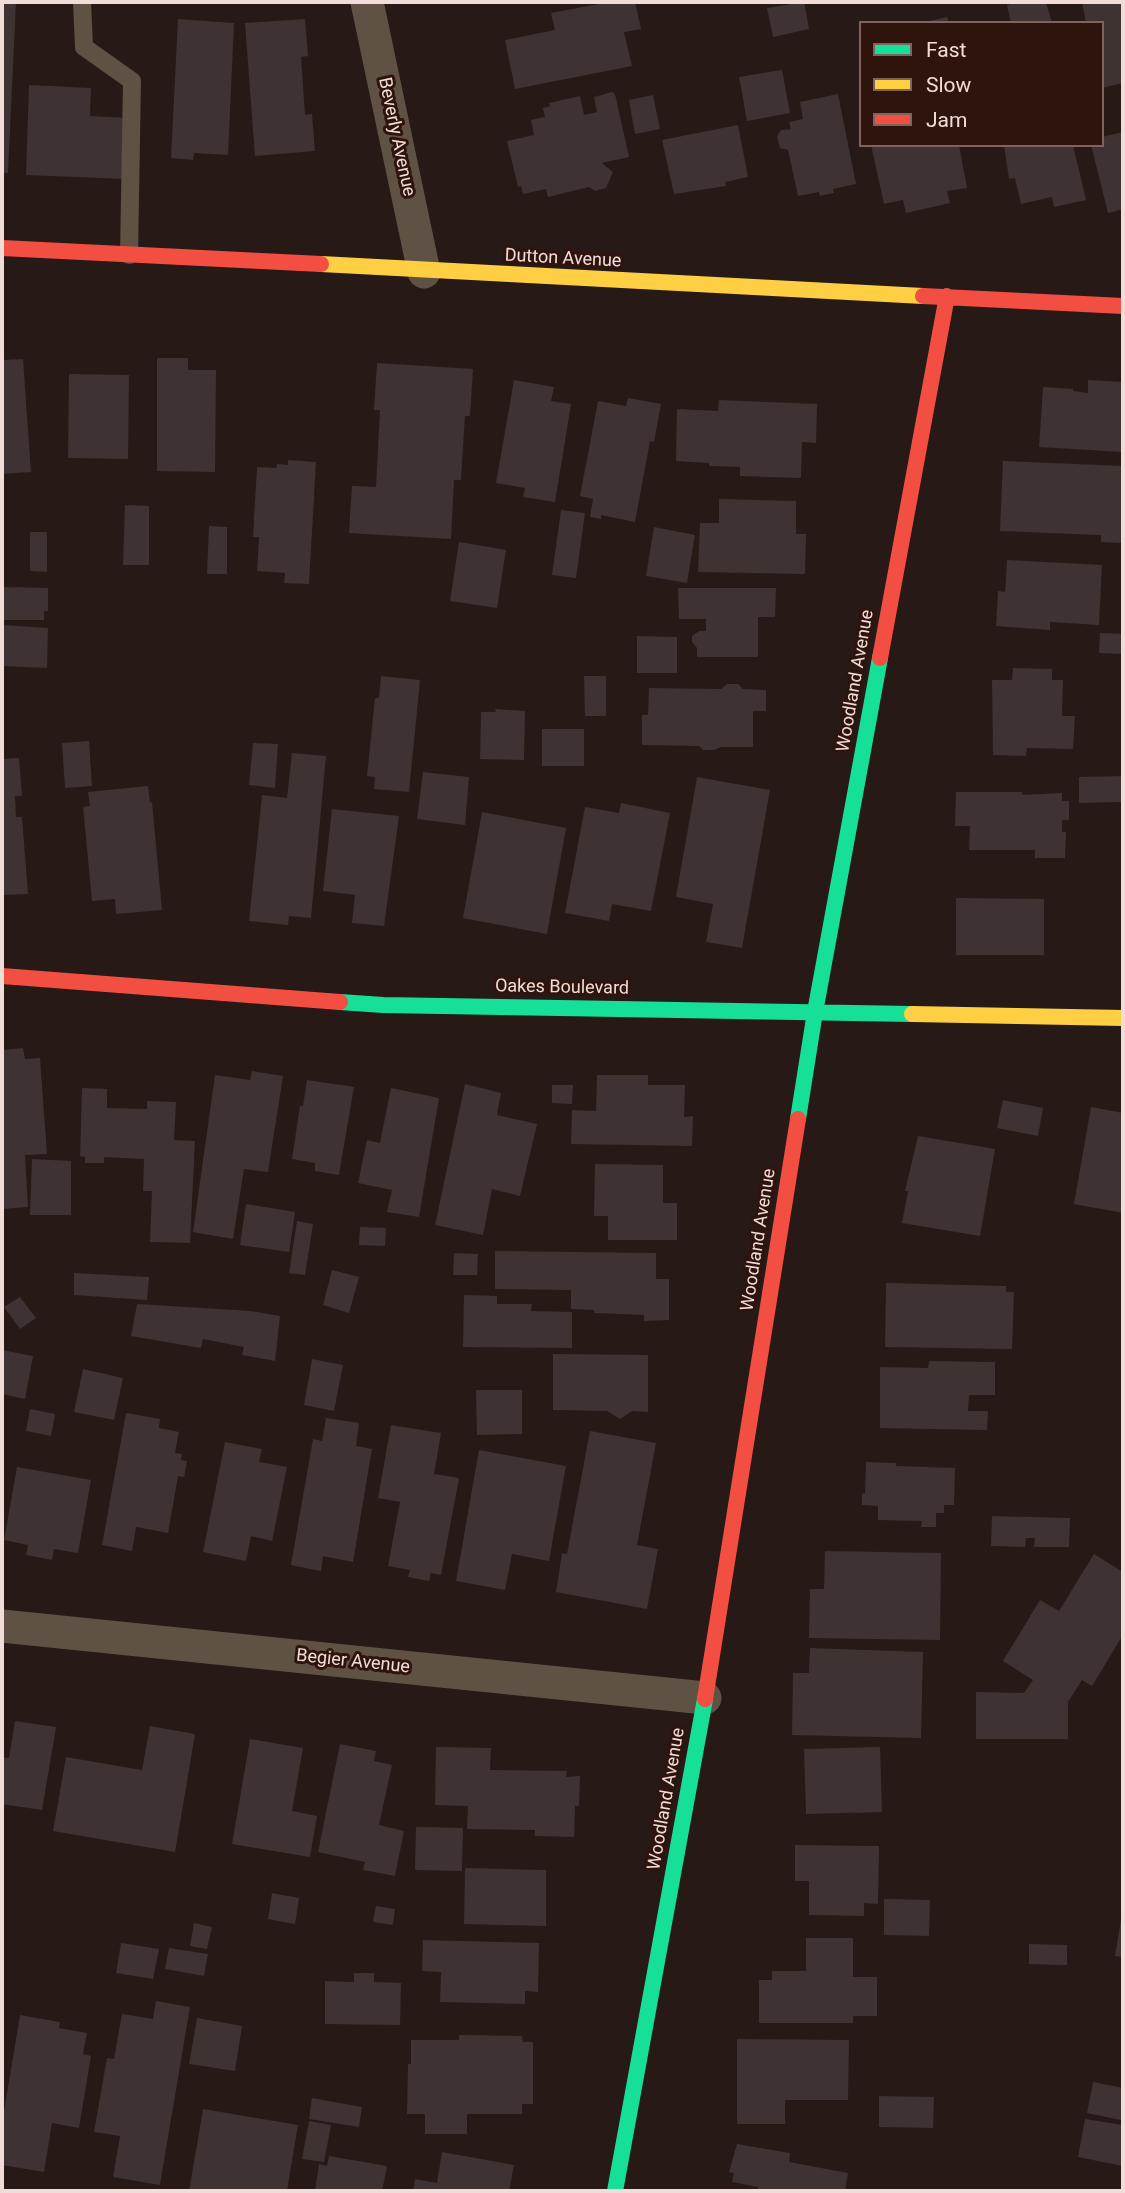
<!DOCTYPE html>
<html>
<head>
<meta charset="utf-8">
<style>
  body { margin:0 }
  #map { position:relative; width:1125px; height:2193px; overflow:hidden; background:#271916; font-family:Roboto,sans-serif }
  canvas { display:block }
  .frame { position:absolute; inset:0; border:4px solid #f1ddd8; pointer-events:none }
  .legend { position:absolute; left:859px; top:21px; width:245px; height:126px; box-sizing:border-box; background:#2f140e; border:2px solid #7d645f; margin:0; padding:9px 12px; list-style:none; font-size:21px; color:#f1ddd8 }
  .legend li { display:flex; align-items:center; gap:14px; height:35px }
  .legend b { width:35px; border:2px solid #7d645f }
</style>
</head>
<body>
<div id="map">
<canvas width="1125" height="2193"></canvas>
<div class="frame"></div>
<ul class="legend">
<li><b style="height:9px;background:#16e098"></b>Fast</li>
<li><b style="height:9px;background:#ffcf43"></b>Slow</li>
<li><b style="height:9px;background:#f24e42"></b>Jam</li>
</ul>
</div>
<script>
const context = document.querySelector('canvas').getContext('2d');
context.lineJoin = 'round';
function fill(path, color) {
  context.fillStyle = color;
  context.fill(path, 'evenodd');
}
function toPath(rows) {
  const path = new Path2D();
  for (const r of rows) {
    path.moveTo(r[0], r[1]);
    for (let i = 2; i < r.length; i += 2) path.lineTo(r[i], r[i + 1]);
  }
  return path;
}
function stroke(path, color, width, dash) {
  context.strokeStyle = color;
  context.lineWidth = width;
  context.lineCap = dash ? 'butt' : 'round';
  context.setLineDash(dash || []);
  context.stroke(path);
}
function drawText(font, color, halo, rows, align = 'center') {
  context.font = font + ' Roboto,sans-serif';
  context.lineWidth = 6;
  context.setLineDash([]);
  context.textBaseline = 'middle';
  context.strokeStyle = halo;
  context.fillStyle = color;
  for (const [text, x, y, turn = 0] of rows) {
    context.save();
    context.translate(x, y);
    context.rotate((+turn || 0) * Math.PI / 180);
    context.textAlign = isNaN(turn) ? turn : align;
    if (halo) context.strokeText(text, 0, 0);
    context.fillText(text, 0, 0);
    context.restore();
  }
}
fill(toPath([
  [2,2,16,2,8,173,2,173],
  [610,2,635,2,641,29,624,32,632,66,515,89,505,40,555,30,551,13],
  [804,2,809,29,773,37,767,8],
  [1019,2,1046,2,1052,23,1011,23,1007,5],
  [1082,2,1123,2,1123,83,1102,88,1102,23,1086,23],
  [947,17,949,23,925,23,925,22],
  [178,19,234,23,228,155,194,153,193,160,171,158],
  [305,19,308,56,301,57,305,115,312,114,315,151,255,156,245,23],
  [782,70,790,113,747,121,739,77],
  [29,85,91,88,90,116,128,118,126,179,26,175],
  [612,92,615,94,629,157,602,163,613,172,606,188,595,191,589,187,548,197,546,189,523,194,521,186,518,187,507,141,534,135,531,120,545,117,543,108,550,106,549,103,580,96,584,115,597,112,594,97],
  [838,94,856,184,833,189,834,193,820,196,819,192,798,196,788,150,780,148,777,136,781,130,791,129,789,122,803,119,800,102],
  [653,95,660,129,635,134,629,100],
  [738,125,748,177,725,182,726,186,674,194,662,140],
  [1123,132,1123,209,1108,213,1091,145,1102,145,1102,137],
  [871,145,959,145,967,188,947,191,950,203,906,213,903,200,884,204],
  [1004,145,1073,145,1086,200,1054,207,1052,197,1021,204,1015,178,1009,179],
  [157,358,188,358,188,370,216,370,215,472,157,471],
  [23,359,31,472,2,474,2,360],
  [377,363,473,369,470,416,465,416,461,480,454,480,451,539,349,533,352,486,376,487,380,410,374,410],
  [69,374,129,375,128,459,68,458],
  [514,380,554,387,551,401,571,404,555,502,523,497,525,488,496,483],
  [1088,380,1123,382,1123,452,1039,447,1043,387,1073,389,1073,391,1088,393],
  [628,398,661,404,654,442,650,441,635,522,601,515,601,519,590,517,593,499,580,496,598,401,626,406],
  [719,400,817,404,816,443,802,442,801,478,740,476,740,467,709,466,709,463,676,461,677,409,718,411],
  [288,460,316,462,309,584,284,583,285,573,257,571,259,537,253,537,257,467,276,468,277,464,288,465],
  [1003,461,1123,466,1123,543,1101,542,1101,535,1000,531],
  [719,499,796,501,796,534,806,534,805,574,698,572,700,523,719,523],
  [125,505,149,506,149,565,123,565],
  [561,510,585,513,576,578,552,575],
  [209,526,227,527,227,574,207,574],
  [654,527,695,535,687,583,646,576],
  [30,532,47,532,47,572,30,571],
  [459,542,506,550,497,608,450,601],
  [1007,560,1102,565,1099,625,1050,622,1050,630,996,626,998,591,1005,592],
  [2,587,48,588,48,611,44,611,44,620,3,620],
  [678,588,776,588,775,617,758,617,758,657,697,657,697,648,692,642,692,636,699,631,706,631,706,619,679,619],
  [2,625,48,628,47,668,2,666],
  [1100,633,1123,634,1123,654,1099,653],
  [637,636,677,637,677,673,637,673],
  [1013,668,1052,669,1052,680,1063,680,1062,716,1075,716,1073,749,1027,748,1026,756,993,755,992,680,1012,680],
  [381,676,420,680,409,792,374,789,375,777,367,776,375,698,379,698],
  [584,676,606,676,606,716,585,716],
  [727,684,738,684,743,689,766,690,766,711,753,711,753,747,721,747,714,750,703,750,699,746,642,745,642,715,648,715,649,688,721,689],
  [495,709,525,711,524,760,480,759,481,712,496,712],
  [542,729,584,729,584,766,542,766],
  [89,741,92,786,65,788,62,743],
  [253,743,278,744,275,788,249,785],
  [292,753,326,756,311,918,289,916,288,925,249,921,262,795,287,798],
  [19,758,22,796,15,796,16,817,22,817,28,894,2,895,2,759],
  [423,772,469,777,465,825,417,819],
  [1123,776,1123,802,1079,803,1079,777],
  [697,777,770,790,742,948,706,942,713,904,676,897],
  [148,786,150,803,152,802,162,910,116,914,115,899,92,901,83,807,90,806,88,792],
  [956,792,1022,792,1022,795,1062,793,1062,801,1069,801,1069,820,1062,820,1062,832,1066,832,1065,858,1035,858,1035,850,969,850,970,826,955,826],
  [621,803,670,813,651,911,612,904,609,921,565,913,585,807,619,813],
  [332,809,399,816,384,926,352,923,355,895,323,891],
  [482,812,566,828,547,934,463,918],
  [956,898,1044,899,1044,955,956,955],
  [23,1048,25,1059,40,1058,47,1154,25,1155,28,1207,2,1209,2,1050],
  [252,1071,283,1076,268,1172,244,1169,233,1239,193,1232,215,1075,250,1080],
  [597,1075,648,1075,648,1085,685,1085,684,1117,693,1116,692,1146,571,1144,572,1110,596,1111],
  [307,1080,354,1087,339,1175,315,1171,315,1163,292,1159,300,1106,303,1106],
  [465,1084,501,1093,497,1115,537,1124,520,1196,492,1189,483,1235,435,1225],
  [552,1085,573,1085,572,1104,552,1103],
  [82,1088,107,1089,107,1108,147,1109,147,1101,176,1102,174,1140,195,1141,190,1243,150,1242,152,1191,143,1191,144,1159,104,1157,104,1163,85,1163,85,1157,80,1156],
  [391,1088,439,1098,419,1217,387,1212,392,1190,358,1183,367,1140,380,1143],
  [1003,1100,1043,1108,1038,1136,997,1128],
  [1091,1107,1123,1113,1123,1213,1074,1204],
  [918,1136,995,1149,980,1236,902,1223,908,1191,905,1191],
  [32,1159,71,1161,71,1215,30,1215],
  [595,1164,663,1165,663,1203,677,1203,677,1240,608,1240,608,1216,594,1216],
  [246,1204,295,1212,289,1252,240,1245],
  [297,1221,313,1224,305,1275,289,1273],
  [360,1227,386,1228,385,1246,359,1245],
  [495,1251,656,1253,656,1279,669,1279,669,1320,644,1321,644,1315,594,1313,594,1310,571,1309,571,1290,495,1289],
  [454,1253,478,1254,477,1275,453,1275],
  [332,1270,359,1277,349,1313,323,1305],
  [74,1273,149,1277,147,1300,74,1295],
  [886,1283,1006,1286,1006,1292,1014,1292,1012,1349,885,1347],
  [464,1295,497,1296,497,1304,532,1304,531,1311,572,1312,572,1348,463,1347],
  [20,1297,36,1318,20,1329,4,1307],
  [137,1304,251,1311,280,1316,275,1361,242,1355,244,1347,203,1339,201,1348,131,1336],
  [2,1350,33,1356,25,1399,2,1394],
  [553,1354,648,1355,648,1412,632,1411,620,1419,607,1411,553,1410],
  [312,1359,343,1365,334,1411,304,1405],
  [929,1361,995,1362,995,1395,969,1395,968,1411,988,1411,987,1430,880,1428,880,1367,928,1368],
  [83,1369,123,1378,114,1420,74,1412],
  [476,1390,522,1390,522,1434,477,1435],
  [30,1409,55,1414,51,1436,26,1431],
  [126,1413,160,1419,159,1428,179,1432,175,1453,182,1454,181,1460,187,1461,184,1477,178,1476,168,1533,136,1527,132,1551,102,1545],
  [326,1418,359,1423,356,1446,372,1449,353,1562,323,1556,321,1571,291,1565,313,1439,322,1441],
  [391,1425,441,1433,434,1474,459,1478,441,1575,431,1573,429,1581,408,1577,410,1570,388,1566,400,1502,378,1498],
  [590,1431,656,1443,637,1545,658,1549,647,1609,556,1592,562,1553,567,1554],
  [225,1442,262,1449,259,1462,287,1467,272,1541,251,1536,246,1561,203,1552],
  [479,1450,566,1466,549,1561,512,1554,505,1590,456,1581],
  [866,1462,896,1463,896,1466,955,1468,954,1505,944,1505,944,1513,936,1513,936,1527,921,1527,922,1521,878,1520,878,1506,862,1505,862,1493,865,1494],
  [17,1467,91,1480,78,1553,54,1549,52,1560,26,1555,28,1545,4,1540],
  [992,1516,1070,1518,1069,1547,1034,1547,1035,1538,1026,1538,1025,1547,991,1546],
  [825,1551,941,1553,940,1640,809,1638,810,1589,824,1589],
  [1094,1554,1123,1572,1123,1635,1092,1686,1082,1680,1068,1702,1068,1739,976,1739,976,1692,1024,1693,1033,1680,1003,1661,1040,1600,1059,1611],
  [810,1648,923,1652,921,1738,792,1735,793,1673,809,1673],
  [15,1721,56,1727,42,1810,2,1804,2,1757,9,1758],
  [150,1726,195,1734,175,1852,53,1831,66,1757,142,1770],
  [250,1739,303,1748,292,1811,317,1816,310,1857,232,1844],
  [340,1744,376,1751,374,1761,392,1765,379,1825,404,1831,395,1876,363,1870,365,1862,318,1852],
  [436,1747,491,1748,490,1770,567,1771,566,1777,580,1776,579,1806,575,1806,574,1837,535,1836,535,1830,467,1829,468,1806,435,1805],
  [880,1747,882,1812,806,1814,804,1749],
  [416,1827,463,1828,462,1871,415,1870],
  [795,1845,879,1846,878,1904,864,1903,864,1916,809,1915,809,1881,795,1881],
  [465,1868,546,1870,546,1926,464,1924],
  [272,1893,299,1898,295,1924,268,1919],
  [884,1899,930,1900,929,1936,884,1935],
  [376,1906,395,1909,393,1925,373,1922],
  [1121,1919,1123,1919,1123,1957,1115,1956],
  [194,1923,212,1927,207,1949,190,1946],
  [806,1938,853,1938,853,1977,877,1977,877,2016,853,2016,853,2023,759,2023,759,1980,772,1980,772,1971,806,1971],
  [423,1940,539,1943,538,1992,525,1991,525,2004,440,2002,441,1972,422,1971],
  [121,1943,159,1949,153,1979,116,1973],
  [1029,1944,1067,1945,1067,1965,1029,1964],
  [169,1948,208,1954,204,1976,165,1969],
  [354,1973,374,1973,374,1982,401,1983,400,2025,325,2024,325,1981,354,1982],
  [156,2001,190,2007,160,2185,113,2177,120,2136,94,2132,107,2058,114,2059,122,2014,153,2019],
  [20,2015,60,2022,59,2028,87,2033,83,2054,91,2056,79,2128,52,2123,44,2172,2,2165,2,2123],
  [197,2018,242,2026,235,2071,189,2064],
  [459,2035,522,2036,523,2042,533,2042,533,2104,522,2104,522,2114,467,2114,467,2134,425,2134,425,2114,407,2114,408,2064,411,2064,411,2040,459,2040],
  [737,2039,849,2040,848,2100,785,2100,785,2124,737,2124],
  [1093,2082,1123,2088,1121,2120,1087,2113],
  [879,2096,934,2097,933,2128,879,2127],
  [312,2098,362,2107,359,2127,309,2119],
  [203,2109,298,2125,287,2191,189,2191],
  [1085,2119,1123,2125,1123,2166,1078,2157],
  [309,2121,331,2125,324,2162,302,2159],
  [737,2144,790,2153,789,2162,848,2173,845,2191,757,2191,758,2187,732,2182,734,2173,729,2172],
  [442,2152,514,2165,509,2191,413,2191,415,2179,437,2183],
  [329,2156,387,2166,382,2191,315,2191,319,2164,327,2166]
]), '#3f3232');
stroke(toPath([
  [82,2,84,47,132,81,129,255]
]), '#605145', 18);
stroke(toPath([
  [367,2,424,272],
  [2,1626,705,1698]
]), '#605145', 33);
stroke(toPath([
  [340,1002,383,1005,912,1014],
  [798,1119,815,1012,880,658],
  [615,2191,705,1699]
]), '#16e098', 16);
stroke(toPath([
  [321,264,923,296],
  [912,1014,1123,1018]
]), '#ffcf43', 16);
stroke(toPath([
  [2,248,321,264],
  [923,296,1123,306],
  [880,658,947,296],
  [2,976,340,1002],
  [705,1699,798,1119]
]), '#f24e42', 16);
drawText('18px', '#f1ddd8', '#2f140e', [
  ["Beverly Avenue",396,137,78],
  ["Dutton Avenue",563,259,3],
  ["Woodland Avenue",856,681,-80],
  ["Oakes Boulevard",562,988,1],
  ["Woodland Avenue",759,1240,-81],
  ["Begier Avenue",353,1662,6],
  ["Woodland Avenue",667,1799,-80]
]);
</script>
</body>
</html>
